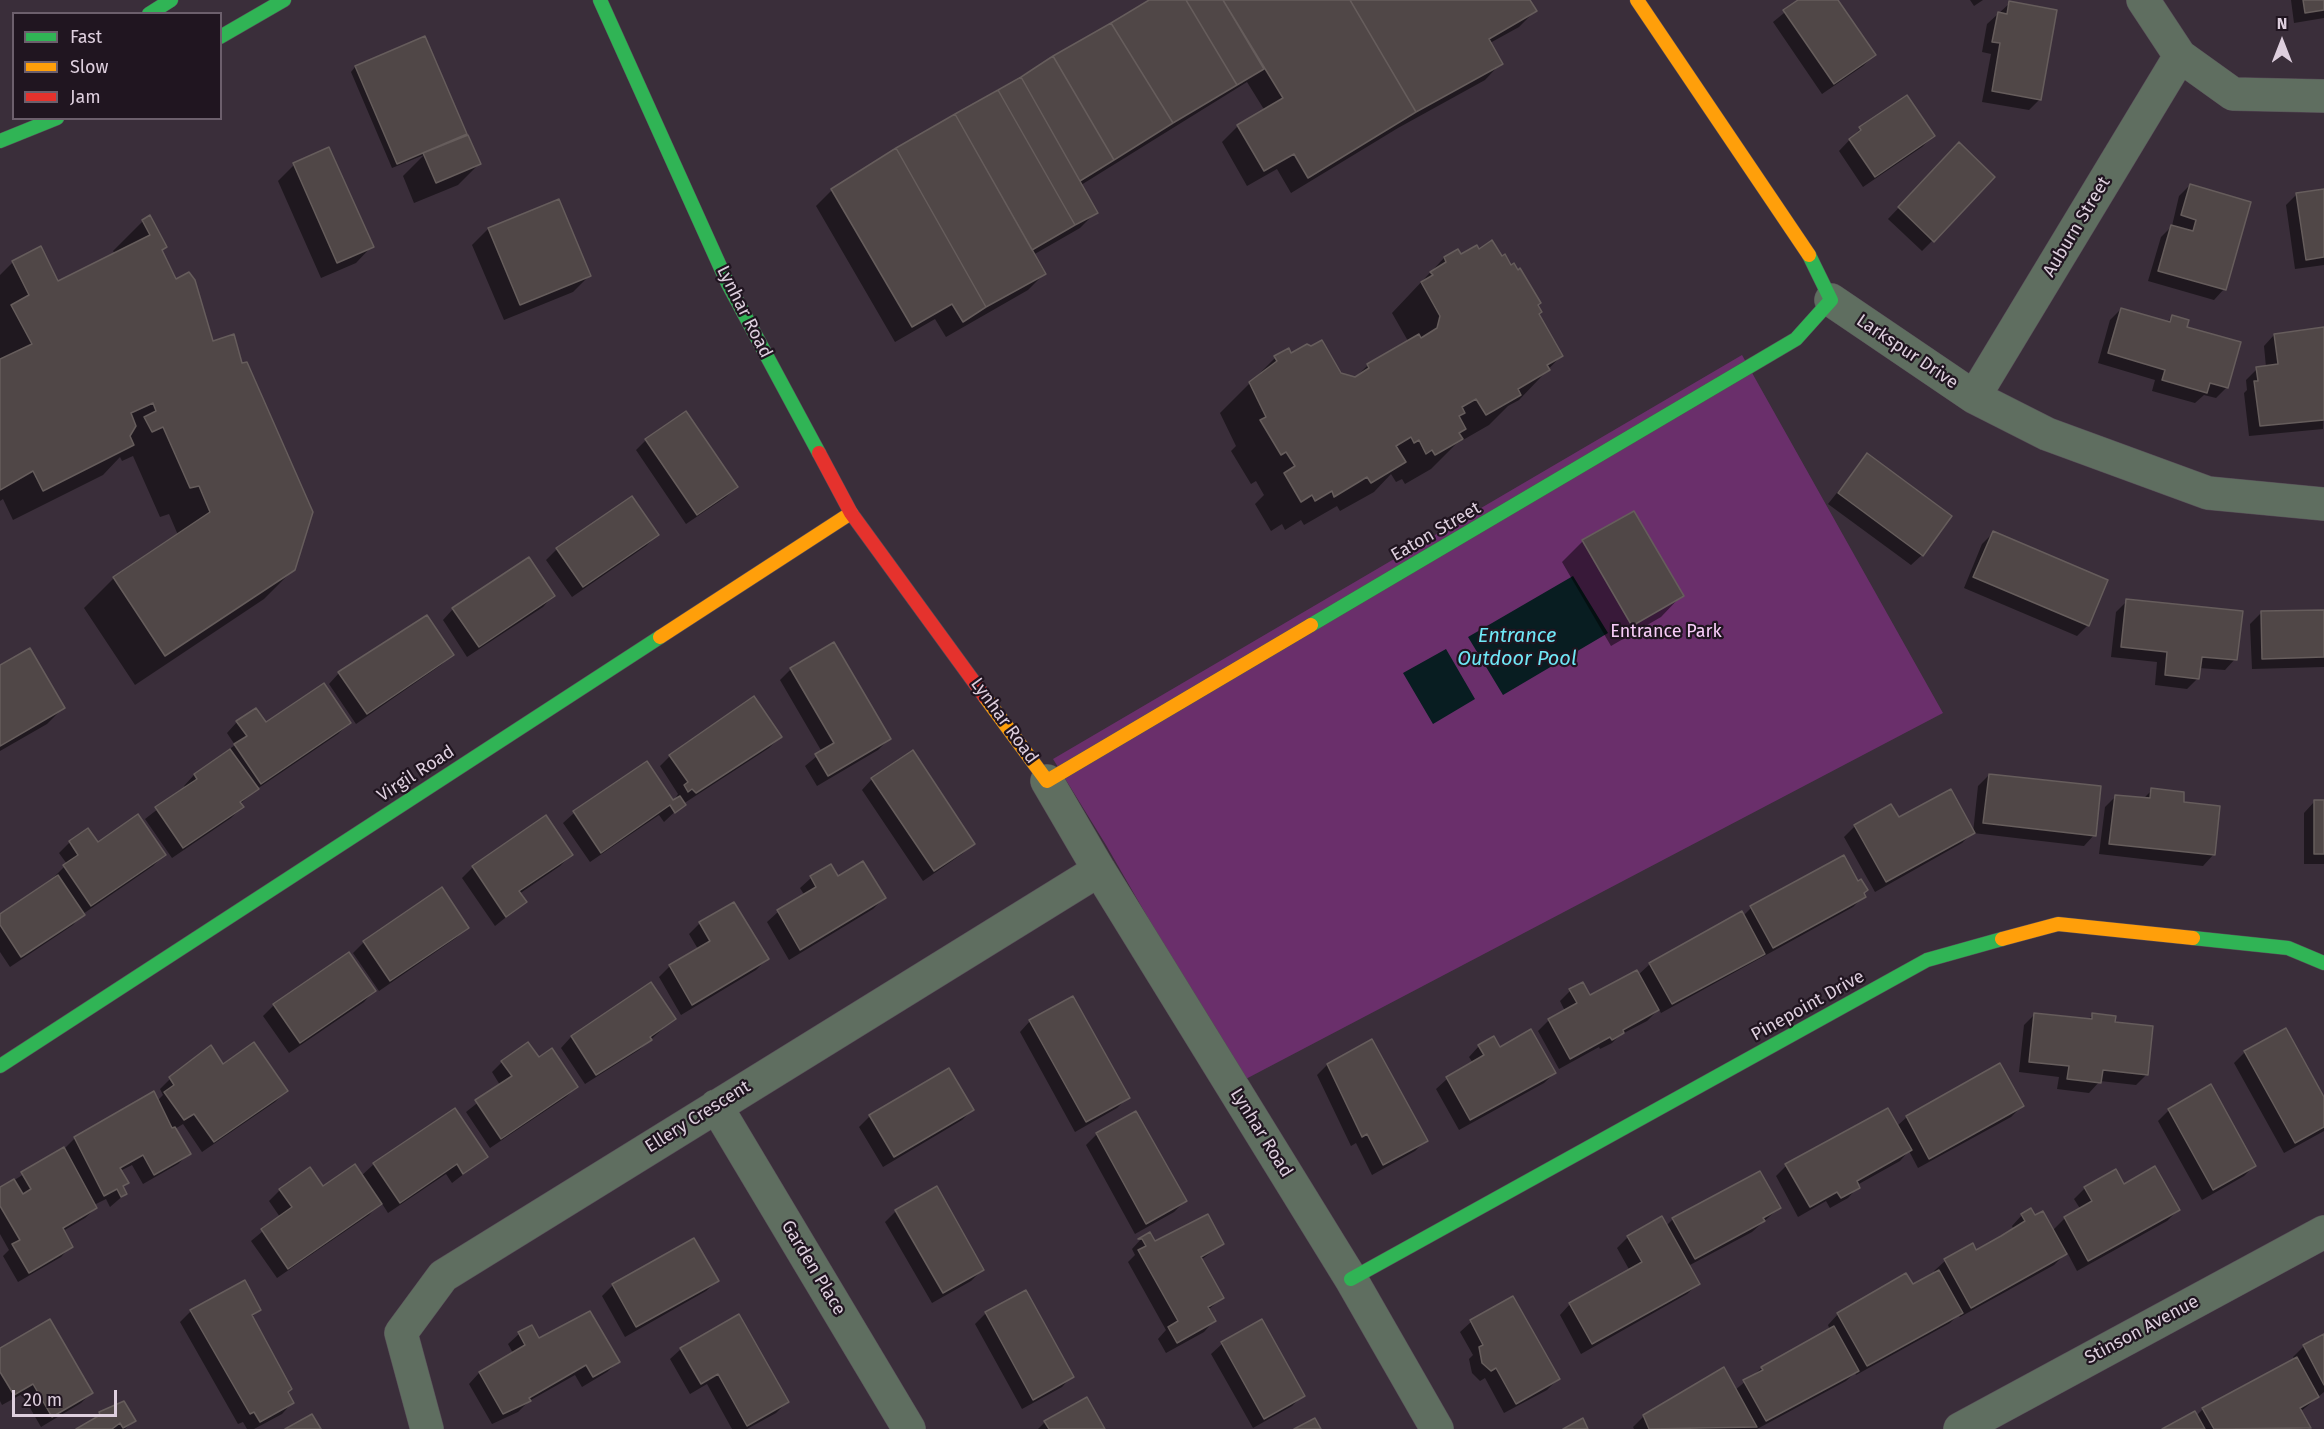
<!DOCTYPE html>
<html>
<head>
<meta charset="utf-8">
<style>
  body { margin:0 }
  #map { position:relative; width:2324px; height:1429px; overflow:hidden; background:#3a2e3a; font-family:"Fira Sans",sans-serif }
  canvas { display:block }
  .legend { position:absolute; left:12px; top:12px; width:210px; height:108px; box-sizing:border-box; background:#201520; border:2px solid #6c5f6c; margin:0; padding:8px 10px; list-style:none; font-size:18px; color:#decfde }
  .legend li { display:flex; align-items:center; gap:12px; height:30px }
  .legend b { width:30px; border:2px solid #6c5f6c }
  .north { position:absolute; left:2252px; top:12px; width:60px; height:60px; -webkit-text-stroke:4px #201520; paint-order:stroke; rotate:0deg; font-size:16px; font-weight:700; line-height:24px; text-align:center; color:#decfde }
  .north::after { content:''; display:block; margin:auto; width:21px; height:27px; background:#decfde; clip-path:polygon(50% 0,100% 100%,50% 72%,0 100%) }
  .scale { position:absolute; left:12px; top:1390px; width:105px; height:27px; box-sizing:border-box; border:3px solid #decfde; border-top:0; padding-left:8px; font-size:18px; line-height:21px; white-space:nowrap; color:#decfde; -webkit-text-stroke:4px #201520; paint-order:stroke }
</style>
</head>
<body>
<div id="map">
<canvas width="2324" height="1429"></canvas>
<ul class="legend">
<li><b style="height:8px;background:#30b455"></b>Fast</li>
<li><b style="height:8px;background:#ff9f0a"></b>Slow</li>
<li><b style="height:8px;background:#e5322d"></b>Jam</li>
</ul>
<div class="north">N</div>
<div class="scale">20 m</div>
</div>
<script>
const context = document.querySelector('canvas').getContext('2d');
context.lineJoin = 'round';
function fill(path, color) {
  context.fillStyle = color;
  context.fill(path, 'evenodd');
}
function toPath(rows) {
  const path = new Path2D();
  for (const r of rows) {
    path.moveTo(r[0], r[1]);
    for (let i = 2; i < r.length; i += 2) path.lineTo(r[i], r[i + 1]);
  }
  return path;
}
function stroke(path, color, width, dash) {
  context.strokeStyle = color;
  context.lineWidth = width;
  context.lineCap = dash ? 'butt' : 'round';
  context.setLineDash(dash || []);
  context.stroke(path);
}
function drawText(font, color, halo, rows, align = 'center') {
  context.font = font + ' "Fira Sans",sans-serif';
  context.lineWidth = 4.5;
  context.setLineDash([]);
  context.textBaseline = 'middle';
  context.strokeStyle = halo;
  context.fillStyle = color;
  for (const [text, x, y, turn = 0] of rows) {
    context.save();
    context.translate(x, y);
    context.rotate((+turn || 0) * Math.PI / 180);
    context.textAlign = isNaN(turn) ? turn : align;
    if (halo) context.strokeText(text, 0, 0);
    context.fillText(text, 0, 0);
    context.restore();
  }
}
fill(toPath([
  [1742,355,1943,713,1242,1081,1106,845,1053,759]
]), '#6a2f6b');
fill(toPath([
  [1573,576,1608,633,1503,695,1468,637],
  [1446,649,1475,699,1433,724,1403,673]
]), '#081d21');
fill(toPath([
  [1151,0,1529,0,1535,11,1519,27,1490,43,1501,63,1485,80,1398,128,1291,193,1277,169,1247,186,1222,142,1238,126,1265,111,1247,82,1081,185,1096,212,1080,228,1033,255,1044,274,1028,290,946,337,935,319,895,342,816,206,832,190,896,149],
  [1800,0,1836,0,1874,55,1863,66,1822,94,1773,22],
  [1970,0,1983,0,1974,6],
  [2291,0,2324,0,2324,18,2294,23],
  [2010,3,2040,99,2029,110,1982,102,1991,54,1982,52,1987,24],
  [425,38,466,133,459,140,479,164,458,185,414,203,403,176,424,155,392,168,351,72,355,67],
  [1860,129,1933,136,1922,147,1863,187,1839,151],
  [1949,155,1933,240,1922,251,1888,219],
  [294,165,372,246,356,263,321,278,278,181],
  [2190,185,2224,289,2214,300,2148,281,2161,237,2172,226,2179,196],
  [2324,190,2324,265,2295,269,2286,205,2297,194],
  [558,201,589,276,573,292,504,320,472,245,488,229],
  [143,221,212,343,294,569,264,599,135,685,84,608,114,578,178,535,169,514,160,517,133,456,122,461,120,457,103,475,13,520,3,499,0,501,0,275,13,262,57,283,115,254,113,251],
  [1458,251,1461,256,1536,305,1538,315,1561,356,1519,400,1508,406,1489,425,1456,444,1431,469,1405,484,1402,479,1396,482,1391,474,1374,492,1340,511,1337,506,1304,525,1301,520,1285,530,1282,524,1271,531,1255,504,1264,495,1256,481,1251,484,1231,451,1236,446,1220,413,1275,358,1291,356,1355,378,1368,365,1408,341,1392,313,1444,258],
  [2121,309,2166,323,2172,317,2186,328,2227,387,2216,398,2204,395,2195,403,2152,391,2155,380,2098,363,2110,320],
  [2274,335,2324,342,2323,429,2249,436,2244,393,2247,390,2246,380,2257,369,2266,367,2264,346],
  [646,440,736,487,726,497,686,524,636,450],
  [1867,455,1922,555,1911,565,1828,504],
  [1993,533,2088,625,2077,636,1964,588,1982,544],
  [657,535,646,546,572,597,546,560,557,549],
  [1583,541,1682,595,1661,617,1611,646,1562,562],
  [553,596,543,607,467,657,443,620,453,609],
  [2127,601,2235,659,2225,670,2199,668,2198,678,2187,689,2155,685,2157,662,2111,657,2116,612],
  [2324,611,2324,667,2252,669,2250,624,2261,613],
  [833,644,889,739,878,750,817,786,805,766,822,752,780,680,791,669],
  [452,655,441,665,356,724,329,684,339,673],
  [0,667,63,708,47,724,0,751],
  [237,722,349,723,338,734,257,789,240,804,242,807,231,818,172,858,145,819,185,788,184,786,194,775,235,745,227,733],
  [780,737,769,748,683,804,664,822,659,815,590,862,563,823,574,813,646,763,673,802,678,794,660,766,670,756],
  [1989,775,2094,835,2084,846,1973,833,1978,786],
  [872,779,973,844,962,854,923,881,862,790],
  [2152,790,2182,803,2213,855,2203,866,2099,854,2105,807,2116,796,2143,799],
  [2314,802,2324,802,2324,864,2304,864,2304,813],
  [545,818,571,855,560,866,519,894,525,902,495,926,462,878,473,867],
  [1898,819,1972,833,1962,843,1875,892,1844,837,1855,826],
  [70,842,164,855,153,866,83,914,73,925,10,967,0,952,0,916,55,878,54,877,67,864,59,853],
  [830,866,837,878,884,898,873,909,789,960,767,922,778,912,805,896,800,888,811,878],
  [442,889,467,928,456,938,379,991,353,953,364,942],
  [1863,893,1864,896,1853,907,1661,1013,1659,1009,1647,1021,1620,1035,1612,1043,1600,1049,1599,1047,1559,1069,1538,1031,1549,1020,1565,1011,1560,1001,1570,991,1589,997,1638,975,1650,964,1743,916,1751,908],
  [700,923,767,959,756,970,681,1015,659,977,670,966,698,949,689,934],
  [650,984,674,1019,639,1050,585,1084,561,1048,571,1037],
  [374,991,364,1002,289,1053,263,1016,274,1005],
  [2035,1014,2088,1020,2093,1015,2114,1023,2147,1074,2136,1085,2100,1081,2089,1093,2057,1089,2059,1077,2019,1072,2024,1025],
  [1030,1021,1128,1097,1117,1108,1075,1132,1020,1032],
  [1479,1046,1499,1049,1555,1073,1544,1083,1459,1130,1436,1089,1447,1079,1473,1063,1469,1057],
  [2245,1052,2324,1101,2324,1131,2284,1153,2234,1063],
  [502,1062,576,1087,566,1097,490,1148,466,1112,500,1085,492,1072],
  [1327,1065,1426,1140,1415,1151,1372,1175,1356,1143,1351,1146,1317,1075],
  [223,1066,286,1091,275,1102,202,1152,183,1124,175,1129,189,1154,178,1164,143,1184,132,1165,120,1171,127,1183,122,1188,125,1194,110,1207,106,1199,94,1205,96,1208,85,1218,63,1231,71,1246,61,1257,18,1282,3,1256,9,1250,0,1234,0,1189,64,1149,75,1138,154,1093,157,1101,163,1095,160,1089,170,1079],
  [2022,1106,2011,1117,1918,1168,1909,1151,1900,1161,1857,1185,1858,1187,1848,1198,1830,1208,1826,1201,1798,1217,1776,1176,1786,1166,1897,1126,1907,1117],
  [972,1110,962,1120,883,1167,859,1127,870,1116],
  [2169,1110,2255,1165,2244,1176,2202,1200,2158,1121],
  [1097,1134,1185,1201,1174,1212,1135,1234,1086,1145],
  [486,1157,452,1183,446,1174,388,1213,381,1202,369,1215,277,1278,251,1241,280,1217,269,1201,280,1190,322,1189,361,1176,374,1164],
  [2123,1186,2178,1210,2167,1221,2077,1271,2067,1252,2054,1265,1960,1317,1958,1315,1950,1323,1856,1375,1855,1373,1846,1381,1757,1429,1634,1429,1633,1427,1644,1416,1735,1390,1762,1368,1830,1330,1828,1325,1838,1314,1912,1286,1935,1274,1934,1271,1945,1261,1972,1245,1975,1252,2014,1230,2012,1226,2022,1215,2035,1217,2052,1231,2065,1218,2081,1210,2074,1199,2085,1188],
  [1779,1208,1752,1232,1688,1266,1698,1284,1687,1294,1581,1354,1560,1315,1570,1304,1630,1271,1617,1248,1628,1237,1666,1226,1673,1219],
  [896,1211,982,1270,971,1281,932,1303,885,1222],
  [1142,1238,1154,1243,1222,1244,1201,1260,1222,1298,1208,1310,1214,1321,1204,1332,1166,1353,1158,1339,1166,1330,1128,1262,1135,1255,1132,1249],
  [717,1281,706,1291,625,1337,602,1296,613,1285],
  [1025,1292,1072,1376,1062,1387,1022,1409,975,1324,986,1313],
  [1513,1298,1558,1379,1547,1390,1504,1413,1485,1378,1480,1381,1472,1373,1469,1359,1473,1355,1460,1332,1471,1322],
  [259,1310,251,1318,292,1403,282,1414,254,1429,247,1429,243,1422,238,1424,180,1322,191,1311],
  [519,1334,538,1340,618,1362,607,1372,582,1387,575,1375,529,1401,518,1412,492,1424,469,1384,479,1373,513,1353,508,1344],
  [2324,1335,2324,1392,2300,1412,2308,1429,2165,1429,2196,1416,2203,1409,2295,1360,2293,1357,2304,1346],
  [1222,1344,1303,1395,1292,1406,1253,1428,1211,1354],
  [681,1349,787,1402,776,1413,747,1429,732,1429,707,1384,690,1394,670,1359],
  [0,1350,91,1393,81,1403,41,1427,22,1394,2,1405,0,1401],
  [100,1414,134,1420,125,1429,79,1429],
  [1045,1422,1103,1429,1038,1429]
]), '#0007');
const building = toPath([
  [1149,0,1186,0,1237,85,1173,123,1111,23,1149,0],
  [1186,0,1223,0,1264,69,1237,85,1186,0],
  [1223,0,1350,0,1416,112,1308,178,1294,154,1264,171,1237,125,1283,98,1223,0],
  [1350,0,1530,0,1537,11,1489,39,1503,64,1416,112,1350,0],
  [1798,0,1838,0,1876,55,1834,84,1783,10,1798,0],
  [2303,0,2324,0,2324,10,2305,13,2303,0],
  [2009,1,2057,10,2041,100,1992,91,2000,43,1992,42,1998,12,2007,14,2009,1],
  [1111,23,1173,123,1114,160,1053,56,1111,23],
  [425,36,467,134,397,164,355,66,425,36],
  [1053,56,1114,160,1080,181,1021,77,1053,56],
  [1021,77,1098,213,1075,225,998,90,1021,77],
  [998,90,1075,225,1032,250,955,114,998,90],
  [1907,95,1935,136,1875,177,1849,139,1861,130,1859,127,1907,95],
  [955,114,1046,274,986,307,896,148,955,114],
  [468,135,481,164,436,183,423,153,468,135],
  [1959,142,1995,177,1934,242,1898,207,1959,142],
  [329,147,374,247,337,263,293,163,329,147],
  [896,148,986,307,963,322,952,304,912,327,831,189,896,148],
  [2190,184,2251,202,2226,290,2158,271,2171,225,2193,231,2196,220,2181,215,2190,184],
  [2324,189,2324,257,2306,260,2296,193,2324,189],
  [559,199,591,276,520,305,488,228,559,199],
  [150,215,167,247,162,250,176,279,189,272,195,280,213,341,234,334,242,363,247,362,313,512,295,570,165,656,113,577,210,512,199,486,190,488,163,427,152,432,144,417,156,411,153,403,131,413,136,426,130,436,134,445,43,491,33,471,0,490,0,359,32,344,11,305,29,295,12,261,41,246,58,281,150,235,142,220,150,215],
  [1492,240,1502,256,1505,254,1511,265,1514,263,1518,270,1520,268,1541,303,1538,305,1542,312,1539,314,1563,356,1547,365,1550,370,1518,389,1521,395,1486,415,1476,399,1462,407,1465,413,1459,416,1466,429,1459,433,1463,439,1435,455,1432,450,1426,454,1419,440,1414,443,1411,437,1396,446,1406,462,1371,483,1367,477,1334,497,1332,491,1315,501,1312,495,1301,502,1284,473,1295,466,1286,452,1281,455,1260,420,1266,417,1249,382,1277,361,1274,356,1289,348,1291,353,1307,344,1311,346,1322,340,1341,373,1355,377,1369,368,1367,364,1419,334,1421,338,1437,328,1440,316,1421,282,1433,275,1430,272,1446,262,1444,257,1458,249,1461,254,1477,245,1479,249,1492,240],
  [2121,308,2170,322,2172,315,2189,320,2187,327,2241,342,2228,388,2210,383,2207,393,2162,380,2165,370,2108,353,2121,308],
  [2324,327,2324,420,2260,426,2254,381,2258,381,2256,367,2278,364,2274,334,2324,327],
  [686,411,738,487,697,515,645,439,686,411],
  [1867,453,1952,516,1923,556,1838,493,1867,453],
  [632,496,659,535,583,587,556,548,632,496],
  [1634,511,1684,596,1632,626,1582,540,1634,511],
  [1993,531,2108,580,2089,626,1973,577,1993,531],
  [529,557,555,596,479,647,452,608,529,557],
  [2126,599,2243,611,2237,660,2202,657,2199,679,2165,675,2167,652,2121,647,2126,599],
  [2324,610,2324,657,2262,659,2261,611,2324,610],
  [427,615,454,655,367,714,338,672,427,615],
  [834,642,891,739,828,776,815,754,834,743,790,668,834,642],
  [30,648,65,708,0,746,0,665,30,648],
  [324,683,351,723,261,784,234,744,247,736,236,721,256,708,266,722,324,683],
  [754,696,782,737,696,793,692,789,688,792,684,785,688,782,669,755,754,696],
  [230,749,259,789,240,802,244,807,183,848,155,807,197,779,194,774,230,749],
  [913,750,975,844,934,871,871,778,913,750],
  [647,761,673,800,680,796,686,805,675,813,670,805,601,853,573,811,647,761],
  [1989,774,2101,786,2096,836,1983,823,1989,774],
  [2151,788,2184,792,2184,802,2220,806,2215,855,2109,844,2115,795,2150,798,2151,788],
  [1951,789,1975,833,1886,882,1854,825,1891,804,1899,817,1951,789],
  [2314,800,2324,800,2324,854,2314,854,2314,800],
  [138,814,166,855,91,906,63,865,78,855,69,841,88,828,98,842,138,814],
  [546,815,573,855,519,891,527,902,506,917,472,866,546,815],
  [1844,855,1858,881,1861,879,1868,890,1864,893,1866,897,1773,948,1750,906,1844,855],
  [863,861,886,898,800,950,777,910,816,887,810,876,831,864,838,876,863,861],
  [58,875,85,915,21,957,0,925,0,914,58,875],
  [442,887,469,928,390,981,363,941,442,887],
  [734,902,769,959,692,1005,669,965,710,941,699,922,734,902],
  [1742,911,1765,954,1672,1004,1649,963,1742,911],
  [349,952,376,991,300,1043,273,1004,349,952],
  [1637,970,1659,1010,1623,1030,1624,1033,1612,1040,1610,1037,1570,1059,1548,1019,1577,1003,1569,989,1583,982,1590,995,1637,970],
  [651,982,676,1019,650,1037,652,1040,596,1075,571,1036,651,982],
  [1073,996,1130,1098,1086,1122,1029,1020,1073,996],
  [2034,1013,2092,1019,2092,1013,2116,1016,2115,1022,2153,1026,2148,1075,2103,1070,2101,1083,2067,1079,2069,1066,2029,1062,2034,1013],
  [2286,1028,2324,1097,2324,1127,2295,1143,2244,1051,2286,1028],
  [1531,1029,1556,1073,1470,1120,1446,1077,1484,1055,1478,1045,1494,1036,1500,1047,1531,1029],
  [1372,1039,1428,1141,1383,1165,1367,1134,1362,1137,1327,1064,1372,1039],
  [254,1042,288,1091,214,1142,194,1114,184,1120,164,1092,174,1085,169,1077,211,1045,223,1064,254,1042],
  [528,1042,539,1057,552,1048,578,1087,501,1139,475,1100,512,1076,501,1061,528,1042],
  [2000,1063,2024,1106,1929,1159,1906,1116,2000,1063],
  [949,1068,974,1110,894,1157,869,1115,949,1068],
  [2211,1084,2256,1166,2213,1190,2168,1109,2211,1084],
  [154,1091,172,1128,175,1127,191,1154,154,1175,143,1155,120,1168,129,1183,123,1186,127,1194,121,1197,117,1189,104,1196,74,1137,154,1091],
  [455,1108,488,1157,463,1174,457,1164,400,1203,373,1163,455,1108],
  [1888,1108,1912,1150,1857,1181,1860,1188,1841,1198,1837,1192,1810,1207,1785,1164,1888,1108],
  [1136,1111,1187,1201,1146,1224,1096,1133,1136,1111],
  [64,1147,97,1208,63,1228,73,1247,29,1273,12,1244,20,1240,0,1206,0,1187,14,1179,23,1194,31,1189,21,1172,64,1147],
  [355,1164,382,1204,288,1269,261,1229,292,1207,279,1189,310,1167,323,1186,355,1164],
  [2155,1166,2180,1210,2088,1261,2064,1217,2092,1201,2084,1187,2116,1169,2124,1184,2155,1166],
  [1760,1171,1781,1208,1763,1218,1765,1221,1695,1259,1672,1218,1760,1171],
  [937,1186,984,1270,943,1293,895,1210,937,1186],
  [2031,1208,2035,1215,2043,1211,2067,1254,1971,1308,1944,1259,1973,1243,1976,1250,2001,1236,2025,1221,2021,1214,2031,1208],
  [1208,1214,1224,1244,1201,1257,1224,1298,1208,1307,1216,1321,1177,1343,1168,1327,1178,1321,1138,1250,1146,1246,1142,1239,1138,1239,1150,1232,1155,1241,1208,1214],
  [1662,1216,1700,1284,1592,1344,1569,1303,1642,1262,1627,1236,1662,1216],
  [694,1238,719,1281,636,1327,612,1284,694,1238],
  [1939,1270,1963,1313,1867,1366,1837,1313,1906,1273,1913,1284,1939,1270],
  [245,1280,261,1310,252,1315,292,1389,288,1392,294,1403,260,1422,254,1412,250,1414,190,1310,245,1280],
  [1026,1290,1074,1377,1033,1400,985,1312,1026,1290],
  [1513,1296,1560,1379,1516,1404,1496,1368,1491,1371,1482,1363,1479,1347,1483,1345,1470,1320,1513,1296],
  [590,1311,620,1362,593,1377,586,1365,529,1398,531,1401,503,1414,479,1372,525,1345,518,1332,532,1325,539,1338,590,1311],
  [739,1314,789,1402,747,1426,718,1374,701,1384,680,1348,739,1314],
  [50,1319,93,1393,52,1417,33,1384,14,1395,0,1372,0,1348,50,1319],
  [1262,1319,1305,1396,1264,1419,1221,1342,1262,1319],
  [1834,1326,1859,1371,1766,1421,1743,1380,1763,1370,1761,1367,1834,1326],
  [2324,1334,2324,1385,2303,1345,2324,1334],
  [2297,1357,2319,1397,2300,1408,2311,1428,2214,1429,2202,1408,2297,1357],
  [1724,1367,1757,1427,1649,1429,1643,1415,1724,1367],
  [1087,1397,1105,1429,1049,1429,1044,1421,1087,1397],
  [124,1401,136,1421,123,1428,120,1423,112,1429,76,1429,100,1415,99,1412,124,1401],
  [2195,1411,2205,1429,2162,1429,2195,1411],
  [312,1414,321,1429,285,1429,312,1414],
  [1315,1418,1321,1429,1294,1429,1315,1418],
  [1583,1418,1588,1429,1563,1429,1583,1418]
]);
fill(building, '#504747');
stroke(building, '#665d5c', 1.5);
const street = toPath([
  [2143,0,2180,56,2233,94,2324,96],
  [1831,300,1974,397,2047,434,2208,493,2324,504],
  [1974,397,2180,56],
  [1047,781,1099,870,1351,1279,1437,1429],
  [716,1106,909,1429],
  [427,1429,401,1333,443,1276,1099,870],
  [1960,1429,2324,1232]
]);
const fast = toPath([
  [600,0,728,284,819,453],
  [149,14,171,0],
  [220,37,284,0],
  [0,141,57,118],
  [1311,625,1796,339,1831,300,1809,255],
  [2193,938,2288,948,2324,963],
  [0,1066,660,637],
  [1351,1279,1927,960,2002,939]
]);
const slow = toPath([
  [1637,0,1809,255],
  [660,637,851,513],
  [985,697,1047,781,1311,625],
  [2002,939,2058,924,2193,938]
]);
const jam = toPath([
  [819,453,851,513,985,697]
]);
stroke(street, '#574c57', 34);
stroke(fast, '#574c57', 15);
stroke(slow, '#574c57', 15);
stroke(jam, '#574c57', 15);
stroke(street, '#5f6e60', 33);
stroke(fast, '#30b455', 14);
stroke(slow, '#ff9f0a', 14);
stroke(jam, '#e5322d', 14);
drawText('18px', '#decfde', '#201520', [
  ["Auburn Street",2077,227,-59],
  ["Lynhar Road",744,312,63],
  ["Larkspur Drive",1907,352,34],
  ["Eaton Street",1436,532,-30],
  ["Lynhar Road",1004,721,54],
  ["Virgil Road",416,774,-33],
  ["Pinepoint Drive",1808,1006,-29],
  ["Ellery Crescent",698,1117,-32],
  ["Lynhar Road",1261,1133,58],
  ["Garden Place",813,1268,59],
  ["Stinson Avenue",2142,1330,-28]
]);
drawText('18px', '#f8cdf8', '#201520', [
  ["Entrance Park",1666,632]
]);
drawText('italic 20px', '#6fe8f7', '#201520', [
  ["Entrance",1517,636],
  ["Outdoor Pool",1517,659]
]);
</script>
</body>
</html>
